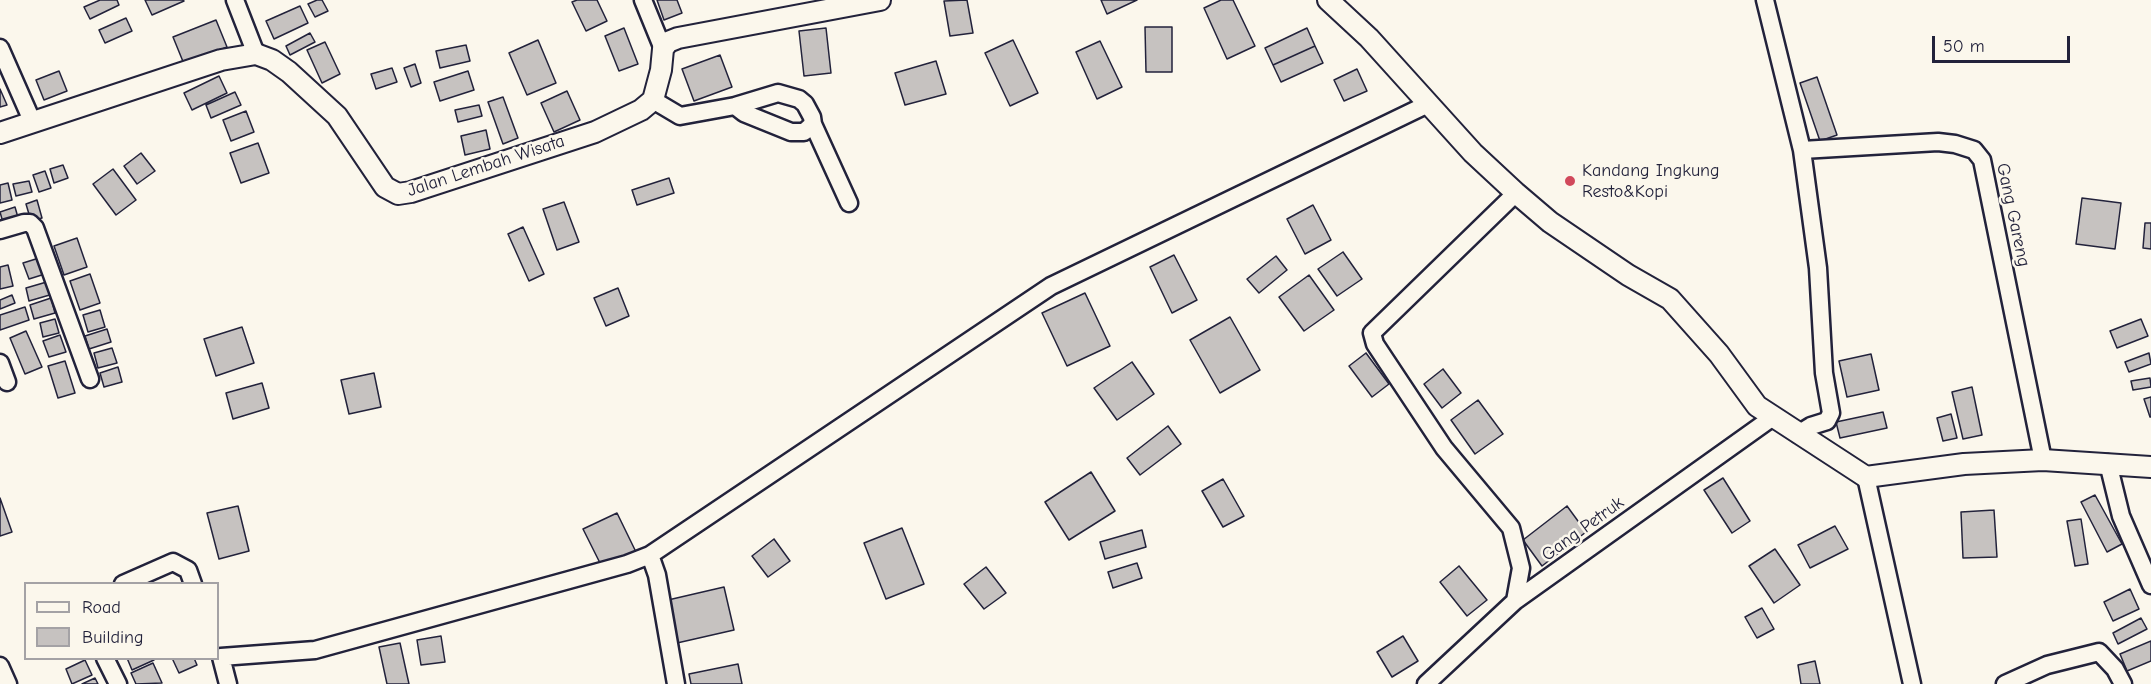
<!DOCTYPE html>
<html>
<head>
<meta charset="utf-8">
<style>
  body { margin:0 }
  #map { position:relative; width:2151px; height:684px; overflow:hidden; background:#fbf7ec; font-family:"Comic Neue",sans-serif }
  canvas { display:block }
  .legend { position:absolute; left:24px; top:582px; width:195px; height:78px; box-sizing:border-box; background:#fbf7ec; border:2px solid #a4a2a5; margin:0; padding:8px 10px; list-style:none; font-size:18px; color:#22223b }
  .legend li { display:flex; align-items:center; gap:12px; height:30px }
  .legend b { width:30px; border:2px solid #a4a2a5 }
  .scale { position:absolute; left:1932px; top:36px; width:138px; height:27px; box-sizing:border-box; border:3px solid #22223b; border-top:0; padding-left:8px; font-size:18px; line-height:21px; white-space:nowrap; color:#22223b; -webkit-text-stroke:4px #fbf7ec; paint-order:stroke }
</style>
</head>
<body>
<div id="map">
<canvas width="2151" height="684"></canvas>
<ul class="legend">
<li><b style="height:8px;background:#fbf7ec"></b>Road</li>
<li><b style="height:16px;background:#c6c2c0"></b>Building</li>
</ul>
<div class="scale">50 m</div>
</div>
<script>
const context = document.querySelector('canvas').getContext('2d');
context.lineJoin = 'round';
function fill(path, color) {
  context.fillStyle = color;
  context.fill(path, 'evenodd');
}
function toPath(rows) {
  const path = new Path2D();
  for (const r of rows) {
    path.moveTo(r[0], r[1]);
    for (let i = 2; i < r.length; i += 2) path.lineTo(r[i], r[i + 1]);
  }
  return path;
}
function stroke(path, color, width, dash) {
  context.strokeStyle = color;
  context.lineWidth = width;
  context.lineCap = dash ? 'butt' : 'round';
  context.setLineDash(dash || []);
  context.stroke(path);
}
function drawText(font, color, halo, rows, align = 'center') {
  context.font = font + ' "Comic Neue",sans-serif';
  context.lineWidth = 5;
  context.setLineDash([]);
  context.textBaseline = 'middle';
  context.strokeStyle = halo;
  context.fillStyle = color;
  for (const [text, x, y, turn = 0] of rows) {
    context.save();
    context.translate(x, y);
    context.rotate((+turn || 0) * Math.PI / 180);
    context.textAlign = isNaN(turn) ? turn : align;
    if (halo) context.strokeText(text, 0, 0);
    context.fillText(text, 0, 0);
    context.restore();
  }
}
const building = toPath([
  [100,0,117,0,119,5,90,19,84,7,100,0],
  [145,0,183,0,184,1,152,15,145,0],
  [317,0,322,0,328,11,315,17,308,4,317,0],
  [577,0,597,0,607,21,586,31,572,2,577,0],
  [657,0,677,0,682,13,664,20,657,0],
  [967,0,973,33,950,36,944,1,967,0],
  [1101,0,1137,0,1107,14,1101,0],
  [1221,0,1233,0,1255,46,1227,59,1204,8,1221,0],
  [300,6,308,23,274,39,266,21,300,6],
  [126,18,132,31,105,43,99,30,126,18],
  [216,20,227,47,184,64,173,37,216,20],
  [1145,27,1172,27,1172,72,1146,72,1145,27],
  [624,28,638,64,619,71,605,36,624,28],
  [826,28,831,73,804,76,799,31,826,28],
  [1307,28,1315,46,1273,65,1265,48,1307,28],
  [310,33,315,42,290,55,286,46,310,33],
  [538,40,556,83,527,95,509,53,538,40],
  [1013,40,1038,93,1010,106,985,53,1013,40],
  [1100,41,1122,87,1097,99,1076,52,1100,41],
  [325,42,340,74,322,83,307,50,325,42],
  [466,45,470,61,440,68,436,51,466,45],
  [1315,46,1323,63,1281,82,1273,65,1315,46],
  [720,55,732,87,694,101,682,69,720,55],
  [936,61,946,94,905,105,895,73,936,61],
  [415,64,421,83,411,87,404,68,415,64],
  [392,68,397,82,376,89,371,74,392,68],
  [1357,69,1367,91,1344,101,1334,80,1357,69],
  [59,71,67,91,44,100,36,80,59,71],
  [468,71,474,90,440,101,434,82,468,71],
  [219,76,227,93,192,110,184,93,219,76],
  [1817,77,1837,135,1820,141,1800,83,1817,77],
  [0,89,7,105,0,107,0,89],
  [567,91,580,120,554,132,541,103,567,91],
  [235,92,241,105,211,118,206,105,235,92],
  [503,97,518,138,503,144,488,102,503,97],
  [479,105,482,116,458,122,455,110,479,105],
  [246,111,254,132,231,141,223,120,246,111],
  [486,130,490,149,465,155,461,136,486,130],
  [258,143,269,173,241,183,230,153,258,143],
  [141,153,155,171,137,184,124,166,141,153],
  [63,165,68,178,54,183,50,169,63,165],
  [113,169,136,200,116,215,93,184,113,169],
  [45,171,51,188,39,192,33,175,45,171],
  [669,178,674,193,637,205,632,190,669,178],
  [29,181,32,192,16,196,13,184,29,181],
  [8,183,12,200,0,203,0,185,8,183],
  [2082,198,2121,203,2115,249,2076,244,2082,198],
  [37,200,42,218,31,221,26,204,37,200],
  [564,202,579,242,557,250,543,209,564,202],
  [1313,205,1331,240,1305,254,1287,219,1313,205],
  [15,207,19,221,4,226,0,212,15,207],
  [2145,223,2151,223,2151,249,2143,248,2145,223],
  [523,227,544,274,529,281,508,234,523,227],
  [77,238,87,267,64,275,54,246,77,238],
  [1343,252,1362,279,1337,296,1318,269,1343,252],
  [1174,255,1197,300,1172,313,1150,267,1174,255],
  [1276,256,1287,270,1259,293,1247,279,1276,256],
  [39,258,45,274,29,279,23,263,39,258],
  [8,265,13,286,0,289,0,267,8,265],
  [90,274,100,303,80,310,70,281,90,274],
  [1309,275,1334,310,1304,331,1279,297,1309,275],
  [50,281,53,294,29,301,26,288,50,281],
  [618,288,629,316,606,326,594,298,618,288],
  [1085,293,1110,346,1067,366,1042,313,1085,293],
  [12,295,15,303,0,309,0,300,12,295],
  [51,298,55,313,34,319,30,305,51,298],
  [25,307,29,320,0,330,0,315,25,307],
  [100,310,105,327,88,332,83,315,100,310],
  [1230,317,1260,370,1220,393,1190,340,1230,317],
  [55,319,59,333,43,337,40,323,55,319],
  [2141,319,2148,336,2117,348,2110,331,2141,319],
  [242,327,254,363,216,376,204,339,242,327],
  [107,329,111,342,89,349,85,336,107,329],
  [26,331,42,367,25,374,10,338,26,331],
  [60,335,66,352,49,357,43,341,60,335],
  [112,348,117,363,98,368,94,353,112,348],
  [1366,353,1389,384,1372,397,1349,366,1366,353],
  [2149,353,2151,364,2129,372,2125,362,2149,353],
  [1871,354,1879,390,1847,397,1839,361,1871,354],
  [65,361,75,393,58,398,48,366,65,361],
  [1132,362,1154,394,1117,420,1094,388,1132,362],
  [118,367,122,382,104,387,100,373,118,367],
  [1443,369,1461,393,1442,408,1424,384,1443,369],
  [374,373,381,407,349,414,341,380,374,373],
  [2150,378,2151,387,2133,390,2131,381,2150,378],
  [262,383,269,408,233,419,226,393,262,383],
  [1972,387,1982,435,1963,439,1952,392,1972,387],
  [2151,397,2151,417,2150,417,2144,399,2151,397],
  [1478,400,1503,434,1475,454,1451,420,1478,400],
  [1883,412,1887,428,1840,438,1836,422,1883,412],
  [1951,414,1957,438,1943,441,1937,418,1951,414],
  [1168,426,1181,444,1140,475,1127,458,1168,426],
  [1091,472,1115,511,1069,540,1045,502,1091,472],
  [1723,478,1750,521,1732,533,1704,490,1723,478],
  [1223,479,1244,516,1223,527,1202,491,1223,479],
  [2095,495,2122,544,2107,552,2081,502,2095,495],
  [0,498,12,532,0,536,0,498],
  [238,506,249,551,219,559,207,513,238,506],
  [1567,506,1586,532,1542,566,1523,540,1567,506],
  [1994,510,1997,557,1963,558,1961,512,1994,510],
  [617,513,636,552,603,569,583,529,617,513],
  [2081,519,2088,564,2075,566,2067,521,2081,519],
  [1835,526,1848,549,1810,568,1798,545,1835,526],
  [902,528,924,584,886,599,864,543,902,528],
  [1142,530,1146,547,1105,559,1100,542,1142,530],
  [774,539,790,561,768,577,752,556,774,539],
  [1775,549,1800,585,1774,603,1749,566,1775,549],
  [1137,563,1142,578,1113,588,1108,572,1137,563],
  [1459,566,1487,600,1467,616,1440,582,1459,566],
  [986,567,1006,593,984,609,964,584,986,567],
  [724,587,734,630,677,643,668,600,724,587],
  [2130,589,2139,609,2113,621,2104,602,2130,589],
  [1762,608,1774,629,1757,638,1745,617,1762,608],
  [2141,618,2147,629,2118,644,2113,633,2141,618],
  [441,636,445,662,421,665,417,640,441,636],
  [1403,636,1418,661,1392,677,1377,652,1403,636],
  [2151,641,2151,661,2127,671,2120,654,2151,641],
  [400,643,409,684,387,684,379,647,400,643],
  [127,658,153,658,154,660,132,670,127,658],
  [172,658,194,658,197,665,179,673,172,658],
  [85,660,92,675,72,684,66,669,85,660],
  [1815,661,1820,684,1801,684,1798,665,1815,661],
  [153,663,162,683,136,684,131,673,153,663],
  [738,664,742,684,691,684,689,674,738,664],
  [95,678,98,684,82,684,95,678]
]);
fill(building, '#c6c2c0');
stroke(building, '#22223b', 1.5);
const minor = toPath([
  [235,0,256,54],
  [643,0,663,49],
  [1765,0,1802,150,1818,268,1824,373,1831,413,1827,421,1811,426,1798,434],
  [0,48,33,123],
  [653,100,680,116,735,106,778,93,799,99,805,104,812,117,813,124,849,203],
  [735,106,744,113,791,132,804,132,813,124],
  [1802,150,1938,142,1955,144,1974,150,1982,160,2043,460],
  [0,230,24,223,30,223,35,228,90,379],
  [0,363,7,382],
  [2108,463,2121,516,2151,585],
  [1866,477,1912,684],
  [650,555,657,575,676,684],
  [123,584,173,562,188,570,193,584],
  [1515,601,1521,568,1511,528,1444,448,1375,344,1372,333,1516,193],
  [105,658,118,684],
  [0,666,8,684],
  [228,684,221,657,315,650,627,564,650,555,1051,286,1428,104],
  [1426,684,1515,601,1773,417],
  [2005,684,2047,665,2099,652,2115,669,2123,684]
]);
const tertiary = toPath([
  [1328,0,1369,38,1473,153,1516,193,1550,222,1628,275,1670,299,1719,354,1757,406,1866,477,1964,464,2043,460,2151,467],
  [0,133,221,60,256,54,272,60,289,72,337,116,385,187,398,194,411,192,595,132,641,110,653,100,661,70,663,49,668,42,678,38,880,0]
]);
stroke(minor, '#22223b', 21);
stroke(tertiary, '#22223b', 24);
stroke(minor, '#fbf7ec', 16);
stroke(tertiary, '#fbf7ec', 20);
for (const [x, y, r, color] of [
  [1570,181,6,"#d1495b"]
]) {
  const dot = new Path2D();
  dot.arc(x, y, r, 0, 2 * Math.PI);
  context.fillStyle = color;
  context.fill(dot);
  stroke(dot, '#fbf7ec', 2);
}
drawText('18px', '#22223b', '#fbf7ec', [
  ["Jalan Lembah Wisata",486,166,-18],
  ["Gang Gareng",2013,215,78],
  ["Gang Petruk",1583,529,-36]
]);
drawText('18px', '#22223b', '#fbf7ec', [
  ["Kandang Ingkung",1582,171],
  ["Resto&Kopi",1582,192]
], 'left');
</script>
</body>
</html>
